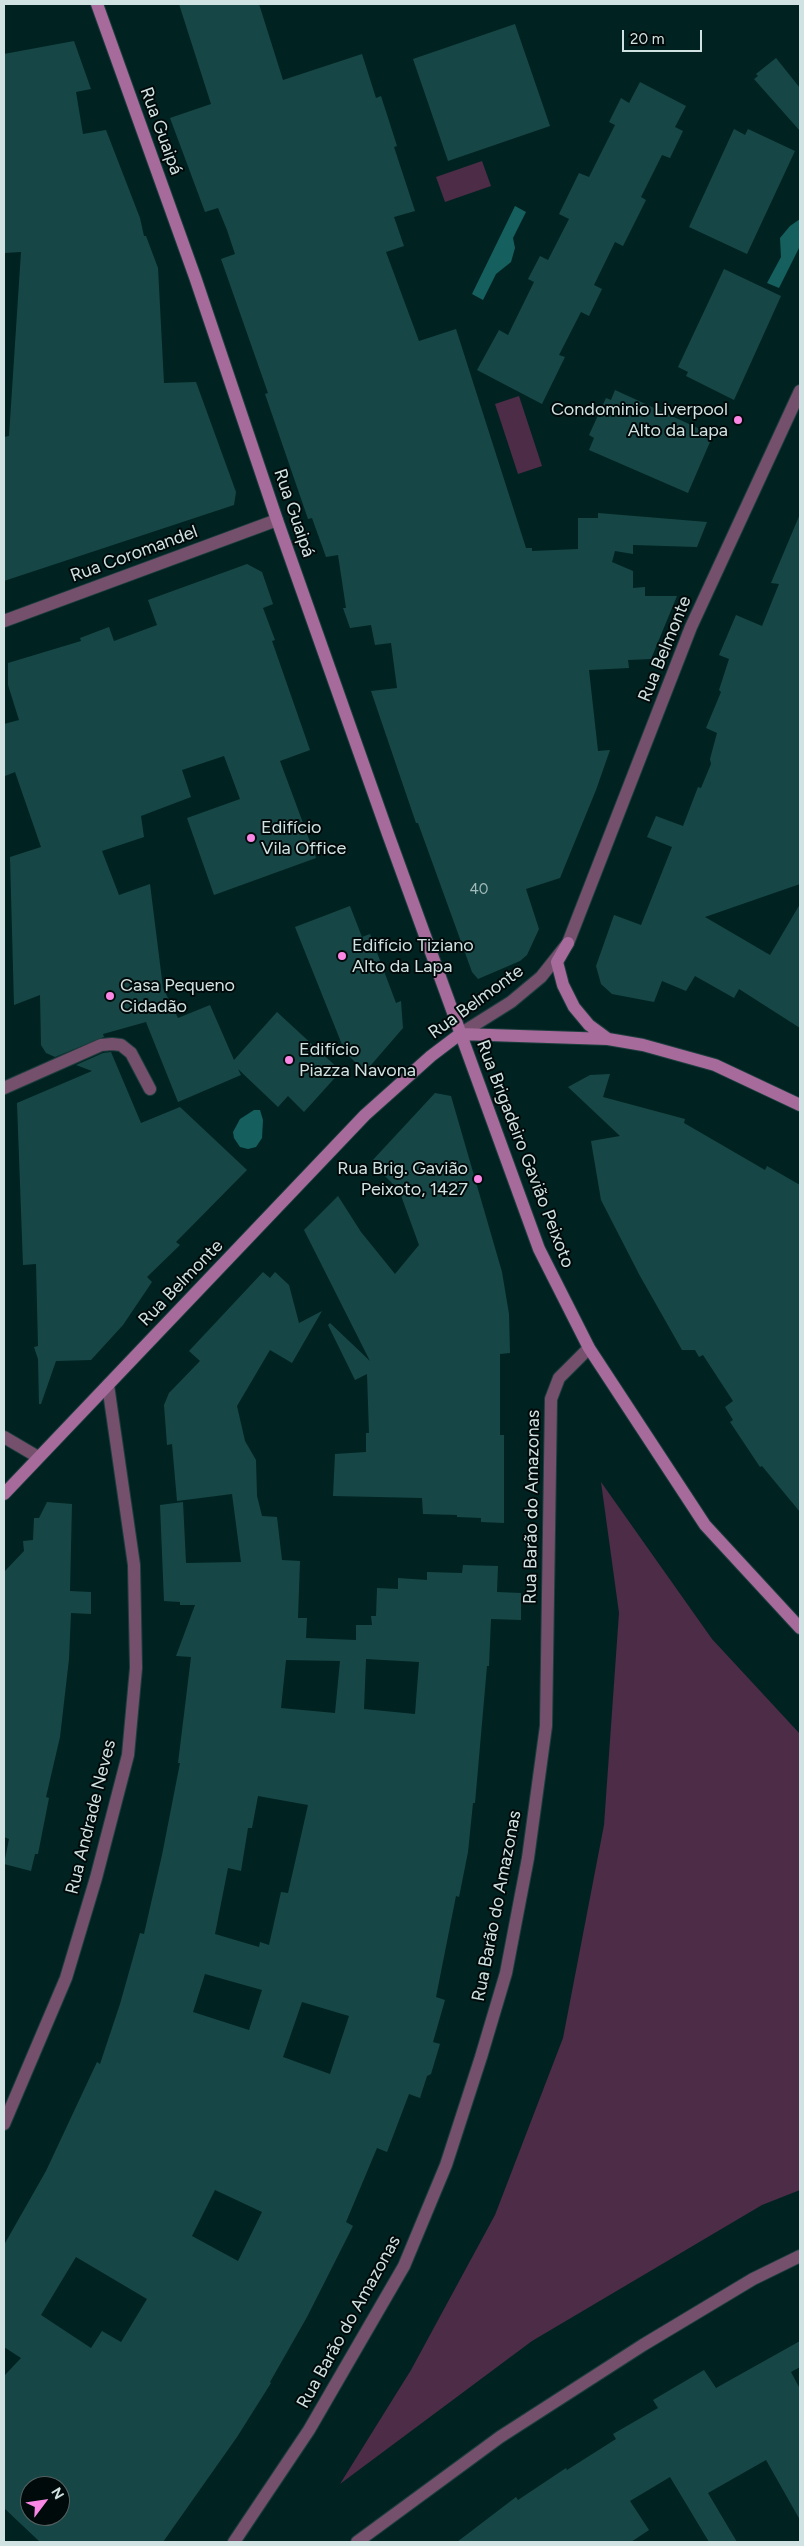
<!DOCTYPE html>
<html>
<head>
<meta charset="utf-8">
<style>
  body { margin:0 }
  #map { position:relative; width:804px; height:2546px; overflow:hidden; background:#002322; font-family:Figtree,sans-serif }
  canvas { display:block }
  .frame { position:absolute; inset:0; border:5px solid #d0e2e1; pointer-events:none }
  .north { position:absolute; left:20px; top:2476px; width:50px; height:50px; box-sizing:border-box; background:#010a0a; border:1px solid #546060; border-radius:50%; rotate:59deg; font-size:14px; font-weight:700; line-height:20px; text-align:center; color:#d0e2e1 }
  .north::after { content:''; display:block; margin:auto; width:18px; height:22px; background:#fb87e5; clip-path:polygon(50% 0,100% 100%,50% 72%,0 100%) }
  .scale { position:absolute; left:622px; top:30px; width:80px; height:22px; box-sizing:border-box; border:2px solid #d0e2e1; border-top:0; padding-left:6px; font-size:15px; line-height:18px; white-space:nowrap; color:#d0e2e1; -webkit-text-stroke:4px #010a0a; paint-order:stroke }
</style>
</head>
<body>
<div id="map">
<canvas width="804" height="2546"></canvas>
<div class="frame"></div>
<div class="north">N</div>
<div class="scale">20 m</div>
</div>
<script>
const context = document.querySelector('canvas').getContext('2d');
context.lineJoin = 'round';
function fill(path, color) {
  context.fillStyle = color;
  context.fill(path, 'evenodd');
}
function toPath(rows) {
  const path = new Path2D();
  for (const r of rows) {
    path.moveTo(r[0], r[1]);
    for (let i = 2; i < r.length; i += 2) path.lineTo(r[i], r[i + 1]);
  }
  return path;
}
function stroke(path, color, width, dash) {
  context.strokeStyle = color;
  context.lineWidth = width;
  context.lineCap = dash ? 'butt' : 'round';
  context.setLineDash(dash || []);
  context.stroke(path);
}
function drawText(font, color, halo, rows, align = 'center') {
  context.font = font + ' Figtree,sans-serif';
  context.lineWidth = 4;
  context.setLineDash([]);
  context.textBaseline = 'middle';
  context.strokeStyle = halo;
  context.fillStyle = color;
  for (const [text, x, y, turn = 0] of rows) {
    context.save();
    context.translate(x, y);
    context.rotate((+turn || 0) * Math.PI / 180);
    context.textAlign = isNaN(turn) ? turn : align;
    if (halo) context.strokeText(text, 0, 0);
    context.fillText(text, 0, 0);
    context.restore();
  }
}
fill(toPath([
  [482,161,491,186,445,202,436,177],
  [519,396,542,466,518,474,495,404],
  [601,1482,712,1639,800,1734,800,2190,762,2205,532,2341,340,2484,411,2370,495,2215,563,2038,604,1825,619,1613]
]), '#4c2c46');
fill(toPath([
  [515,206,526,212,513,238,515,248,511,262,496,274,483,300,472,294],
  [800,219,800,246,779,288,767,283,781,257,780,238,790,226],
  [254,1110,260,1110,263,1120,262,1138,256,1147,248,1149,240,1147,234,1138,233,1132,240,1119]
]), '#15605e');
fill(toPath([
  [179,4,259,4,283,80,362,54,376,98,381,96,390,124,397,146,394,147,415,211,394,217,404,246,386,252,419,341,456,329,526,548,532,548,532,551,578,549,578,518,598,518,598,513,707,522,697,547,633,545,633,554,615,551,612,562,633,571,633,588,645,587,645,596,677,596,651,659,628,660,629,668,589,670,598,751,610,750,596,790,560,878,526,889,539,929,527,955,520,961,478,979,472,972,418,823,416,823,371,691,397,688,391,643,375,645,371,625,350,628,343,608,346,608,338,555,326,557,312,518,308,519,265,394,268,393,221,259,235,254,227,230,218,208,205,212,170,118,211,104],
  [515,24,550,126,448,161,413,59],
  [74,41,91,89,76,92,83,134,106,130,140,218,144,236,146,236,158,268,164,383,196,382,236,492,234,505,4,581,4,437,9,436,21,252,4,253,4,54],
  [776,58,800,88,800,131,754,79,758,76,756,74],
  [640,82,686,106,675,127,683,131,670,158,662,155,641,197,646,200,623,246,615,242,594,285,602,289,589,316,581,312,559,355,565,357,542,404,477,370,499,330,508,335,534,282,528,279,540,256,548,260,569,219,559,214,579,173,589,177,615,125,609,122,621,98,629,103],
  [734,129,745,135,748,129,795,151,747,254,689,227],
  [724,269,781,296,734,400,686,376,688,372,678,367],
  [615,390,713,435,688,493,589,450,594,438,589,435,606,398,611,400],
  [800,514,800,884,705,917,770,955,800,904,800,1028,739,989,734,998,695,976,686,991,662,981,654,1002,612,994,601,984,596,966,614,915,641,925,672,847,647,837,656,816,683,826,698,787,701,788,711,764,710,759,717,733,706,728,721,692,719,690,729,659,719,655,736,615,762,626,779,584,771,583],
  [247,564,262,572,273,604,263,608,275,640,272,641,310,750,280,761,316,858,214,895,187,818,240,799,224,756,182,770,191,797,141,816,144,837,102,851,119,895,150,884,163,988,178,1018,210,1005,234,1060,277,1012,341,1071,304,1112,288,1096,278,1107,238,1069,241,1075,178,1102,146,1022,103,1034,104,1037,55,1057,46,1053,41,1045,40,995,14,1005,10,857,41,847,15,772,5,776,4,724,19,720,8,685,8,663,81,641,80,638,109,627,114,641,157,625,148,600],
  [350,906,362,937,370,934,396,1003,401,1001,403,1028,365,1072,345,1052,295,927],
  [111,1052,141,1123,180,1107,247,1170,176,1242,180,1245,147,1277,152,1282,123,1325,91,1360,56,1361,41,1404,39,1404,38,1359,34,1347,38,1346,36,1264,23,1265,17,1103,92,1071,76,1065,103,1053],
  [610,1074,603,1097,685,1119,684,1123,765,1170,767,1166,800,1185,800,1512,762,1466,760,1467,730,1422,733,1420,725,1407,733,1401,703,1355,699,1357,695,1350,682,1350,640,1276,601,1200,591,1141,620,1136,568,1087,590,1075],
  [435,1093,451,1096,502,1272,509,1314,510,1353,500,1354,500,1435,504,1435,504,1523,481,1522,481,1518,457,1517,457,1515,423,1514,422,1498,333,1496,335,1454,366,1452,366,1433,369,1433,367,1374,355,1380,328,1325,330,1323,370,1361,304,1230,338,1196,361,1232,395,1274,419,1245,399,1190,371,1162],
  [263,1272,270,1278,275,1272,289,1285,299,1323,322,1311,292,1363,270,1350,237,1406,245,1441,256,1460,257,1496,262,1516,277,1517,282,1560,300,1561,298,1618,307,1618,306,1638,356,1640,356,1625,372,1625,371,1616,376,1616,377,1588,398,1589,398,1578,427,1580,427,1572,462,1573,463,1565,498,1566,497,1592,521,1593,521,1620,491,1619,489,1666,487,1666,475,1803,473,1803,468,1852,459,1897,456,1896,436,1997,445,2000,433,2042,440,2044,431,2074,427,2076,420,2098,409,2094,387,2152,377,2148,346,2222,353,2226,307,2317,270,2382,271,2383,237,2437,163,2542,40,2542,4,2508,4,2376,21,2358,4,2347,4,2245,46,2171,97,2062,100,2064,120,2004,140,1933,144,1934,162,1855,180,1763,178,1763,191,1657,176,1656,195,1605,180,1605,180,1602,164,1601,160,1505,183,1502,186,1563,241,1562,232,1494,177,1501,172,1444,167,1445,164,1405,169,1393,200,1361,189,1351],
  [366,1659,419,1662,415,1714,364,1709],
  [286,1660,340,1661,335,1713,281,1708],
  [258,1796,308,1805,288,1893,281,1892,269,1945,260,1942,259,1947,215,1934,228,1868,241,1871,248,1828,252,1828],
  [205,1974,262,1990,249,2030,193,2012],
  [302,2002,349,2016,330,2074,283,2057],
  [215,2190,262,2212,238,2261,192,2236],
  [76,2257,147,2299,121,2342,102,2331,91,2348,41,2315],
  [30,2486,60,2486,60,2516,30,2516],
  [47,1502,72,1504,70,1591,91,1592,91,1614,71,1613,69,1659,60,1737,46,1797,49,1798,38,1854,35,1854,31,1871,4,1864,9,1839,4,1837,4,1572,24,1551,23,1541,33,1540,34,1518,39,1518],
  [800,2341,800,2367,791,2372,800,2389,800,2520,766,2460,708,2493,737,2542,709,2542,670,2477,630,2501,649,2530,631,2542,457,2542,516,2497,518,2500,566,2468,567,2470,616,2439,613,2434,658,2408,653,2400,704,2370,716,2388]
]), '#164746');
const minor = toPath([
  [4,621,277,520],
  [4,1088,101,1045,112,1044,121,1045,131,1053,150,1089],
  [4,1437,38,1457],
  [4,2124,66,1978,96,1878,128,1755,136,1668,134,1565,108,1385],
  [234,2542,309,2430,404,2266,446,2165,481,2057,506,1973,528,1858,546,1726,551,1399,559,1378,589,1348],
  [357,2542,500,2437,643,2345,753,2279,800,2256]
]);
const tertiary = toPath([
  [460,1034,511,1002,541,977,568,943,691,627,800,391]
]);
const secondary = toPath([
  [97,4,195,277,277,520,388,834,539,1249,589,1348,705,1525,800,1628],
  [568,943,557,962,563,985,574,1007,589,1025,608,1039],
  [460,1034,608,1039,643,1045,715,1065,800,1105],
  [4,1494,365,1115,431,1056,460,1034]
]);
stroke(minor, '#1d3e3d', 14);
stroke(tertiary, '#1d3e3d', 14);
stroke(secondary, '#1d3e3d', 14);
stroke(minor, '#75506d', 12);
stroke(tertiary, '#75506d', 12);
stroke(secondary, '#a76b9b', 12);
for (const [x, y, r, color] of [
  [738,420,5,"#fb87e5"],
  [251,838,5,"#fb87e5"],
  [342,956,5,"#fb87e5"],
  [110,996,5,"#fb87e5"],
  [289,1060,5,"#fb87e5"],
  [478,1179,5,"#fb87e5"]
]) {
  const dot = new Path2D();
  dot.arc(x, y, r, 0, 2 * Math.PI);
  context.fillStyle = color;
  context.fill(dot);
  stroke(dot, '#010a0a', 2);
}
drawText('15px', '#a2bbba', null, [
  ["40",479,890]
]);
drawText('18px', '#d0e2e1', '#010a0a', [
  ["Rua Guaipá",161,131,70],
  ["Rua Guaipá",294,513,71],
  ["Rua Coromandel",134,554,-20],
  ["Rua Belmonte",665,649,-68],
  ["Rua Belmonte",476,1002,-36],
  ["Rua Brigadeiro Gavião Peixoto",525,1154,69],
  ["Rua Belmonte",181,1283,-46],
  ["Rua Barão do Amazonas",532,1507,-89],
  ["Rua Andrade Neves",91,1817,-76],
  ["Rua Barão do Amazonas",497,1906,-79],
  ["Rua Barão do Amazonas",349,2322,-61]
]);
drawText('18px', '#d0e2e1', '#010a0a', [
  ["Condominio Liverpool",728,410,"right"],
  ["Alto da Lapa",728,431,"right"],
  ["Edifício",261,828],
  ["Vila Office",261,849],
  ["Edifício Tiziano",352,946],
  ["Alto da Lapa",352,967],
  ["Casa Pequeno",120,986],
  ["Cidadão",120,1007],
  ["Edifício",299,1050],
  ["Piazza Navona",299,1071],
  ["Rua Brig. Gavião",468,1169,"right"],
  ["Peixoto, 1427",468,1190,"right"]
], 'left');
</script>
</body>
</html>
